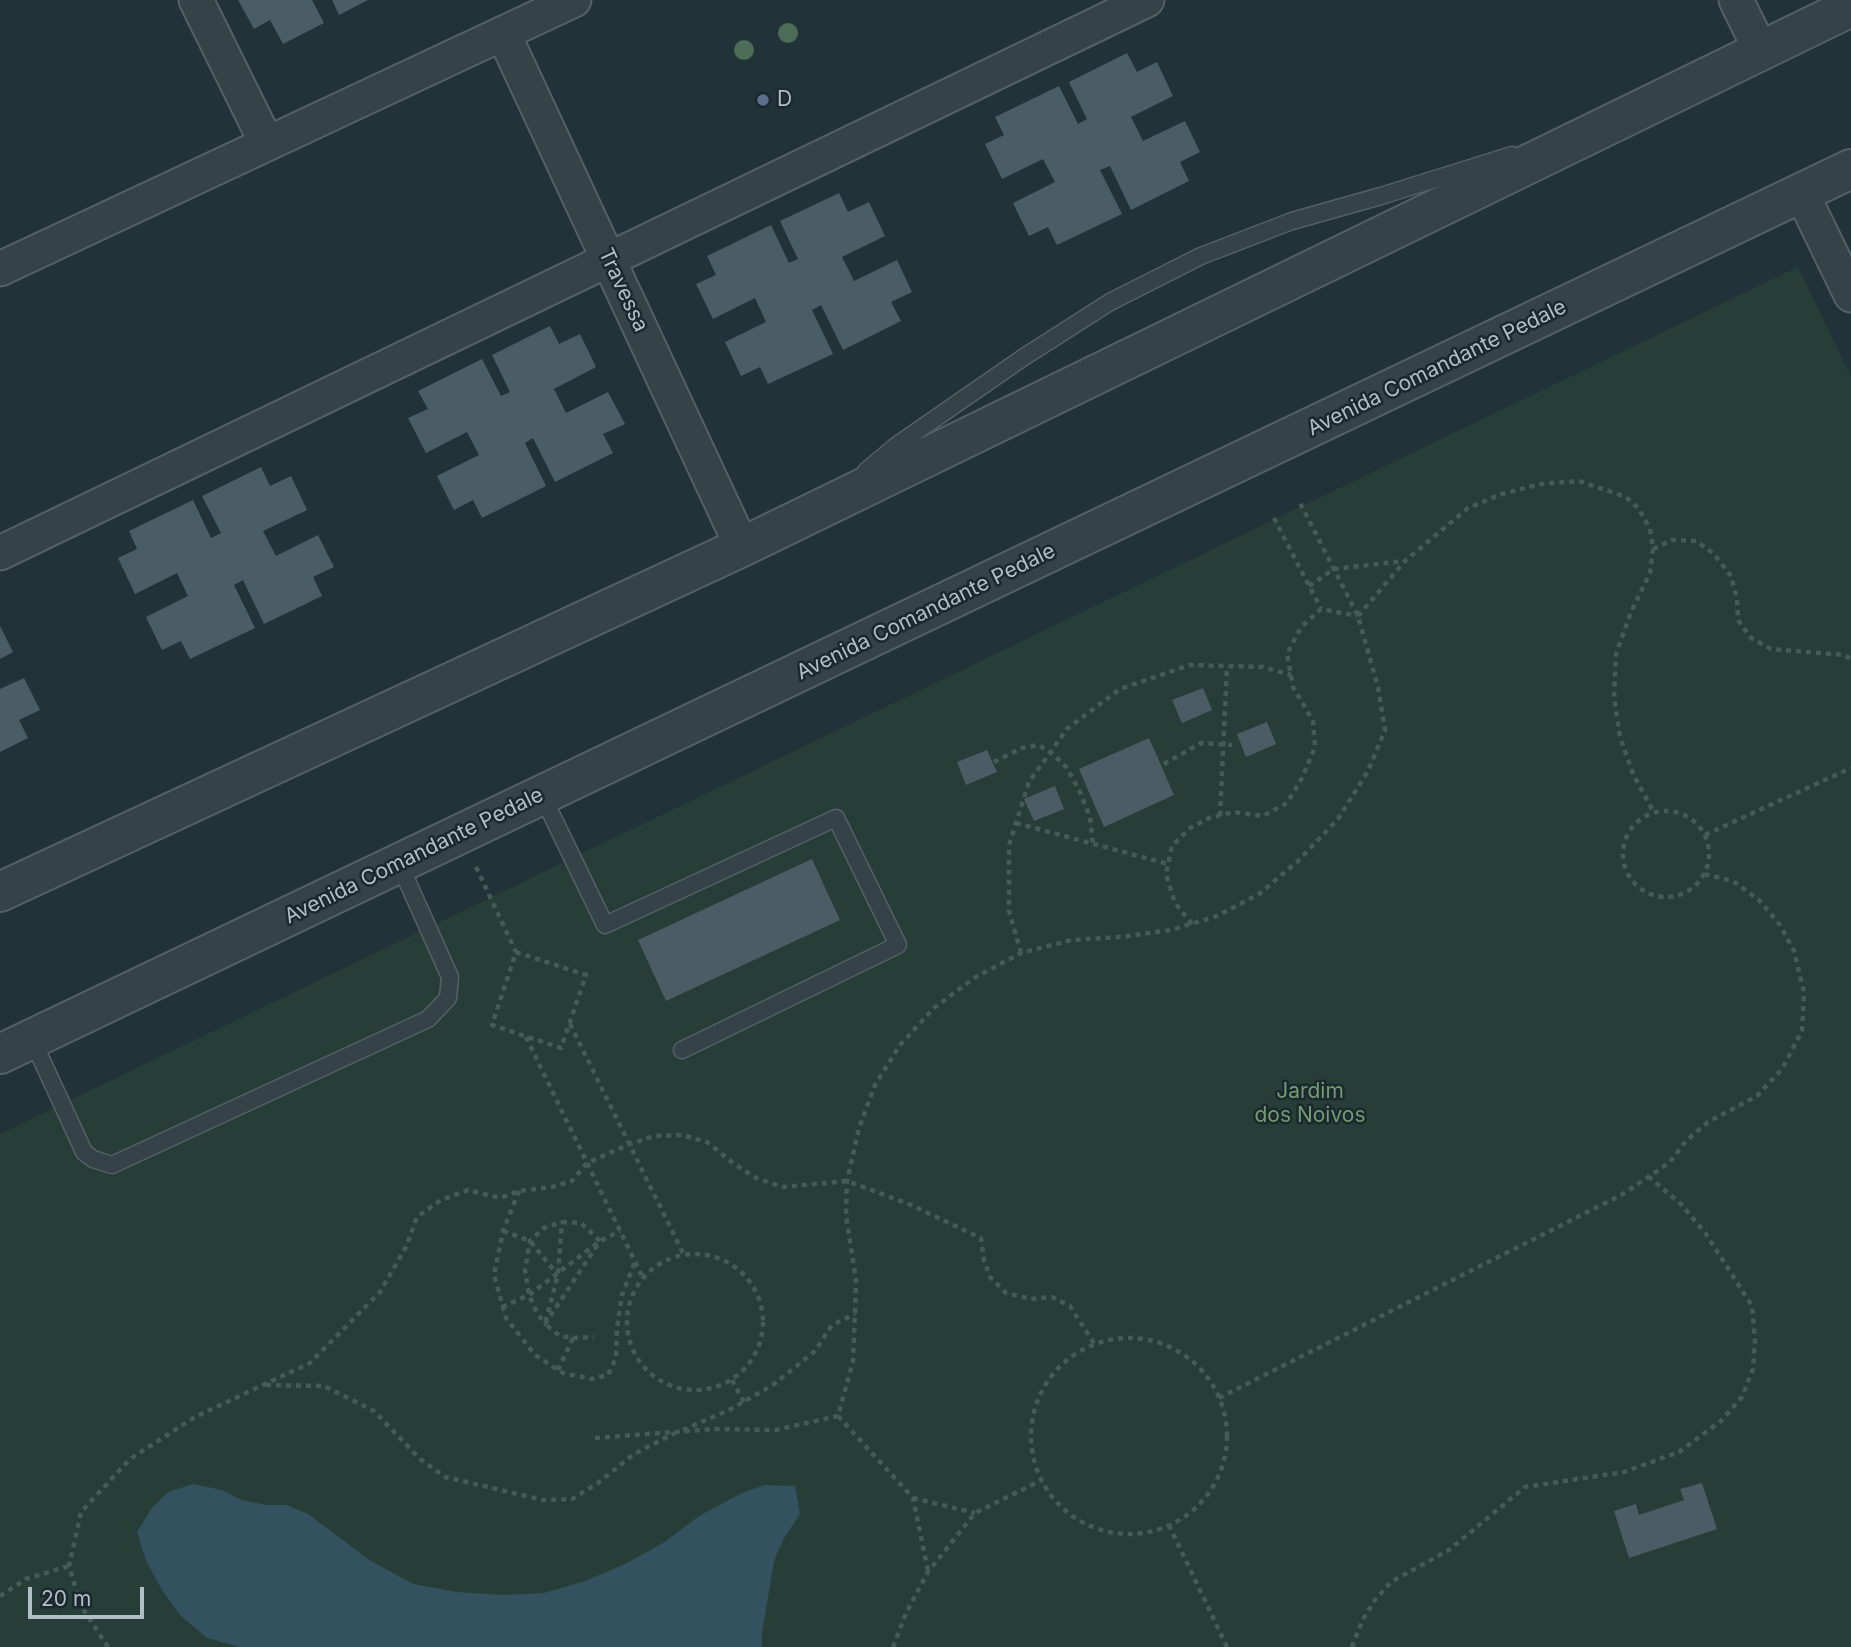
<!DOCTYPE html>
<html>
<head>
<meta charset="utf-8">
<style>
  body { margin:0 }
  #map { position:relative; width:1851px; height:1647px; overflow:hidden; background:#223239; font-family:Inter,sans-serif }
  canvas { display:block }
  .scale { position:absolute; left:28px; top:1587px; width:116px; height:32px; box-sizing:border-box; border:4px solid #b0bec5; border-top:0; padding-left:9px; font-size:21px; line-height:24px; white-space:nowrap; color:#b0bec5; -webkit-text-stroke:5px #1b282e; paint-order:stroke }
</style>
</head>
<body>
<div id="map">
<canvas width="1851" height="1647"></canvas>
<div class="scale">20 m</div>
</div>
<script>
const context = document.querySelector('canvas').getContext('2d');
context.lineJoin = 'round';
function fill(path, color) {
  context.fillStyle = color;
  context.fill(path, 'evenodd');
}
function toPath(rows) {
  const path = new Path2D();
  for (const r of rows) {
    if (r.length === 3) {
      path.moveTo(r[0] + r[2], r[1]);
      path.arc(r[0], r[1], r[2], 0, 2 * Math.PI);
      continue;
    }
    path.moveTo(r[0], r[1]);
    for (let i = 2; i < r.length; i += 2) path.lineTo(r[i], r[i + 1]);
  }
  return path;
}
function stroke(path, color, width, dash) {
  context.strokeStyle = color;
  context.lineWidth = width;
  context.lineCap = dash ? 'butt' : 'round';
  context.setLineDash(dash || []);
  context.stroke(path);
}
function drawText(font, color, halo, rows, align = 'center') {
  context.font = font + ' Inter,sans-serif';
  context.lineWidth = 5;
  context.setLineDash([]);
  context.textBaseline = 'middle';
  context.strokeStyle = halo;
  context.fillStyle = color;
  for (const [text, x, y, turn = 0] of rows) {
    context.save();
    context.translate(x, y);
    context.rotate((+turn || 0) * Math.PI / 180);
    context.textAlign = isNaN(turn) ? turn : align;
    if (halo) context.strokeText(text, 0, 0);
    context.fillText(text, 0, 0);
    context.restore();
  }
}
fill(toPath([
  [1798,267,1851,377,1851,1647,0,1647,0,1134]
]), '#273e38');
fill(toPath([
  [193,1484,222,1490,242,1500,266,1505,287,1505,308,1514,371,1561,413,1584,457,1592,502,1595,544,1593,585,1581,625,1564,663,1543,699,1516,740,1494,764,1485,795,1486,800,1514,784,1538,774,1561,762,1633,762,1647,240,1647,207,1638,181,1616,162,1590,146,1561,137,1532,151,1509,168,1492]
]), '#33515e');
fill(toPath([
  [238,0,312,0,324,23,283,44,270,20,254,29],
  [332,0,368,0,339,15],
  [1127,53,1137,72,1157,62,1173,96,1131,117,1143,141,1185,121,1200,152,1180,162,1189,181,1131,210,1110,166,1100,170,1122,214,1057,245,1048,227,1029,236,1013,203,1055,182,1043,159,1002,179,985,144,1004,135,995,117,1059,86,1078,124,1087,119,1069,82],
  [839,193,848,212,869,202,885,236,842,257,854,281,897,260,912,292,891,302,901,321,843,350,821,305,812,310,833,354,768,384,760,367,741,376,725,342,766,322,755,298,713,319,696,284,716,275,707,256,771,225,789,263,798,259,780,221],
  [550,326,559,344,580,334,596,367,554,389,566,413,608,392,625,424,603,434,613,453,555,482,533,438,525,443,546,486,482,518,473,500,454,510,437,476,479,455,467,432,426,453,408,418,428,409,418,391,482,359,501,396,510,392,492,355],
  [261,467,270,486,291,476,307,510,263,531,276,556,318,535,334,567,313,577,322,596,264,624,243,580,234,585,255,628,190,659,181,641,162,650,146,617,188,596,177,573,135,594,118,558,137,549,129,531,193,500,211,538,221,533,202,496],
  [0,626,13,652,0,659],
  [24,678,40,710,19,720,28,738,0,752,0,689],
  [1203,688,1212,710,1182,723,1172,700],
  [1267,722,1276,744,1246,757,1237,734],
  [1149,738,1174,795,1104,827,1079,769],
  [987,750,997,772,966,785,957,762],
  [1055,786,1064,809,1034,821,1024,799],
  [812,859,840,920,666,1001,638,940],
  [1702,1483,1717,1529,1629,1558,1614,1511,1636,1504,1639,1515,1684,1500,1680,1489]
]), '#4a5d65');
const service = toPath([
  [866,471,897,445,1024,357,1110,302,1201,256,1292,221,1381,196,1512,155],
  [542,795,605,925,836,818,898,945,682,1050],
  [32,1039,84,1152,93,1159,112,1165,428,1019,448,998,450,977,399,863]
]);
const minor = toPath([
  [196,0,267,144],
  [1736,0,1761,51],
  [503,33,742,547],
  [1802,194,1851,295],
  [0,269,574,0],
  [0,553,1147,0]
]);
const tertiary = toPath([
  [0,892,742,547,1851,7],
  [0,1054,1851,169]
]);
stroke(service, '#536167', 19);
stroke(minor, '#536167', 37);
stroke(tertiary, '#536167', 42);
stroke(toPath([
  [1274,518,1321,609],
  [1653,549,1672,540,1696,541,1714,554,1731,576,1737,599,1738,620,1751,638,1771,649,1844,655,1851,659],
  [1309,586,1334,569,1404,561],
  [1358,616,1405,561,1468,508,1502,494,1541,484,1579,481,1626,497,1639,509,1650,529,1653,549,1650,573,1631,612,1616,654,1614,697,1620,737,1633,774,1654,813],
  [994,762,1022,748,1038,745,1051,752,1067,768,1080,792,1090,817,1093,844],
  [1164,764,1201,743,1232,745],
  [1666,854,43],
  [1220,816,1227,666],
  [1016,823,1168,864],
  [1705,835,1851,768],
  [476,867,516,952],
  [1192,924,1175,903,1166,874,1172,846,1190,828,1209,818,1234,812,1263,816,1287,803,1302,778,1315,747,1313,721,1293,687,1287,654,1301,627,1321,609,1357,616],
  [516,952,586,975,561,1048,492,1025,516,952],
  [1021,953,1009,911,1009,845,1029,782,1067,729,1120,689,1190,665,1263,667,1291,675],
  [570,1024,684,1255],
  [526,1037,643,1278],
  [519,1191,503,1231,494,1275,506,1318,535,1355,563,1373,592,1379,608,1375,616,1358,617,1328,622,1295,635,1262],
  [562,1222,581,1223,600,1241,545,1324,537,1313,529,1295,525,1270,530,1241,544,1228,562,1222],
  [503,1231,530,1241,557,1274],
  [695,1322,68],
  [502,1307,529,1295,600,1241,620,1231],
  [573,1338,594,1337],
  [1129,1436,98],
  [558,1370,573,1338,560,1336,545,1324,558,1274,562,1222],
  [732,1380,744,1402],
  [266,1385,324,1386,374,1411,420,1459,445,1477,543,1500,572,1499,598,1483,634,1454,675,1433],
  [1219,1398,1623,1194,1669,1163,1687,1140,1708,1122,1757,1096,1782,1069,1802,1031,1804,992,1794,951,1780,925,1759,900,1733,881,1704,874],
  [838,1416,913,1498,928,1571],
  [683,1430,729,1410,773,1385,815,1351,832,1325,855,1314],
  [595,1438,714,1429,775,1430,838,1416,853,1361,855,1314,856,1280,846,1216,847,1181,859,1128,875,1085,900,1045,934,1008,974,978,1021,953,1071,940,1121,937,1171,930,1217,916,1259,894,1298,861,1338,819,1368,771,1385,730,1378,687,1358,616,1300,503],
  [913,1498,975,1513],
  [1169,1525,1227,1647],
  [0,1596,26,1579,69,1566],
  [108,1647,81,1606,69,1566,81,1512,130,1459,195,1417,310,1363,380,1292,406,1247,417,1217,441,1200,468,1190,500,1198,519,1191,552,1187,572,1181,587,1163,630,1144,654,1136,682,1135,707,1142,733,1163,756,1178,783,1187,847,1181,911,1205,981,1238,984,1260,990,1277,1006,1293,1031,1299,1052,1297,1070,1306,1095,1345],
  [893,1647,906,1613,928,1572,975,1513,1042,1480],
  [1352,1647,1362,1621,1375,1600,1391,1582,1449,1550,1525,1487,1624,1472,1679,1452,1721,1421,1742,1397,1753,1369,1755,1339,1752,1306,1706,1234,1681,1204,1649,1177]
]), '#455b58', 4.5, [5, 5]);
stroke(service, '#354349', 16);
stroke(minor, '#354349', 33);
stroke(tertiary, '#354349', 38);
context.fillStyle = '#4d6c57';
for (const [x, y] of [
  [788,33],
  [744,50]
]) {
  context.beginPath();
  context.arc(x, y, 10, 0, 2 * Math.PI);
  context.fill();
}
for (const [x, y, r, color] of [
  [763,100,7,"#5c6f8a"]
]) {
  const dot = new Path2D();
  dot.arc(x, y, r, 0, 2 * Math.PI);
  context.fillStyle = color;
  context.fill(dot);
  stroke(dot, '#1b282e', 2.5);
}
drawText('21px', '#b0bec5', '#1b282e', [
  ["D",777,100]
], 'left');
drawText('21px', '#b0bec5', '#1b282e', [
  ["Travessa",623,290,65],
  ["Avenida Comandante Pedale",1437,368,-26],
  ["Avenida Comandante Pedale",926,612,-26],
  ["Avenida Comandante Pedale",414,856,-26]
]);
drawText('21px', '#719b70', '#1b282e', [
  ["Jardim",1310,1092],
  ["dos Noivos",1310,1116]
]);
</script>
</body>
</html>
